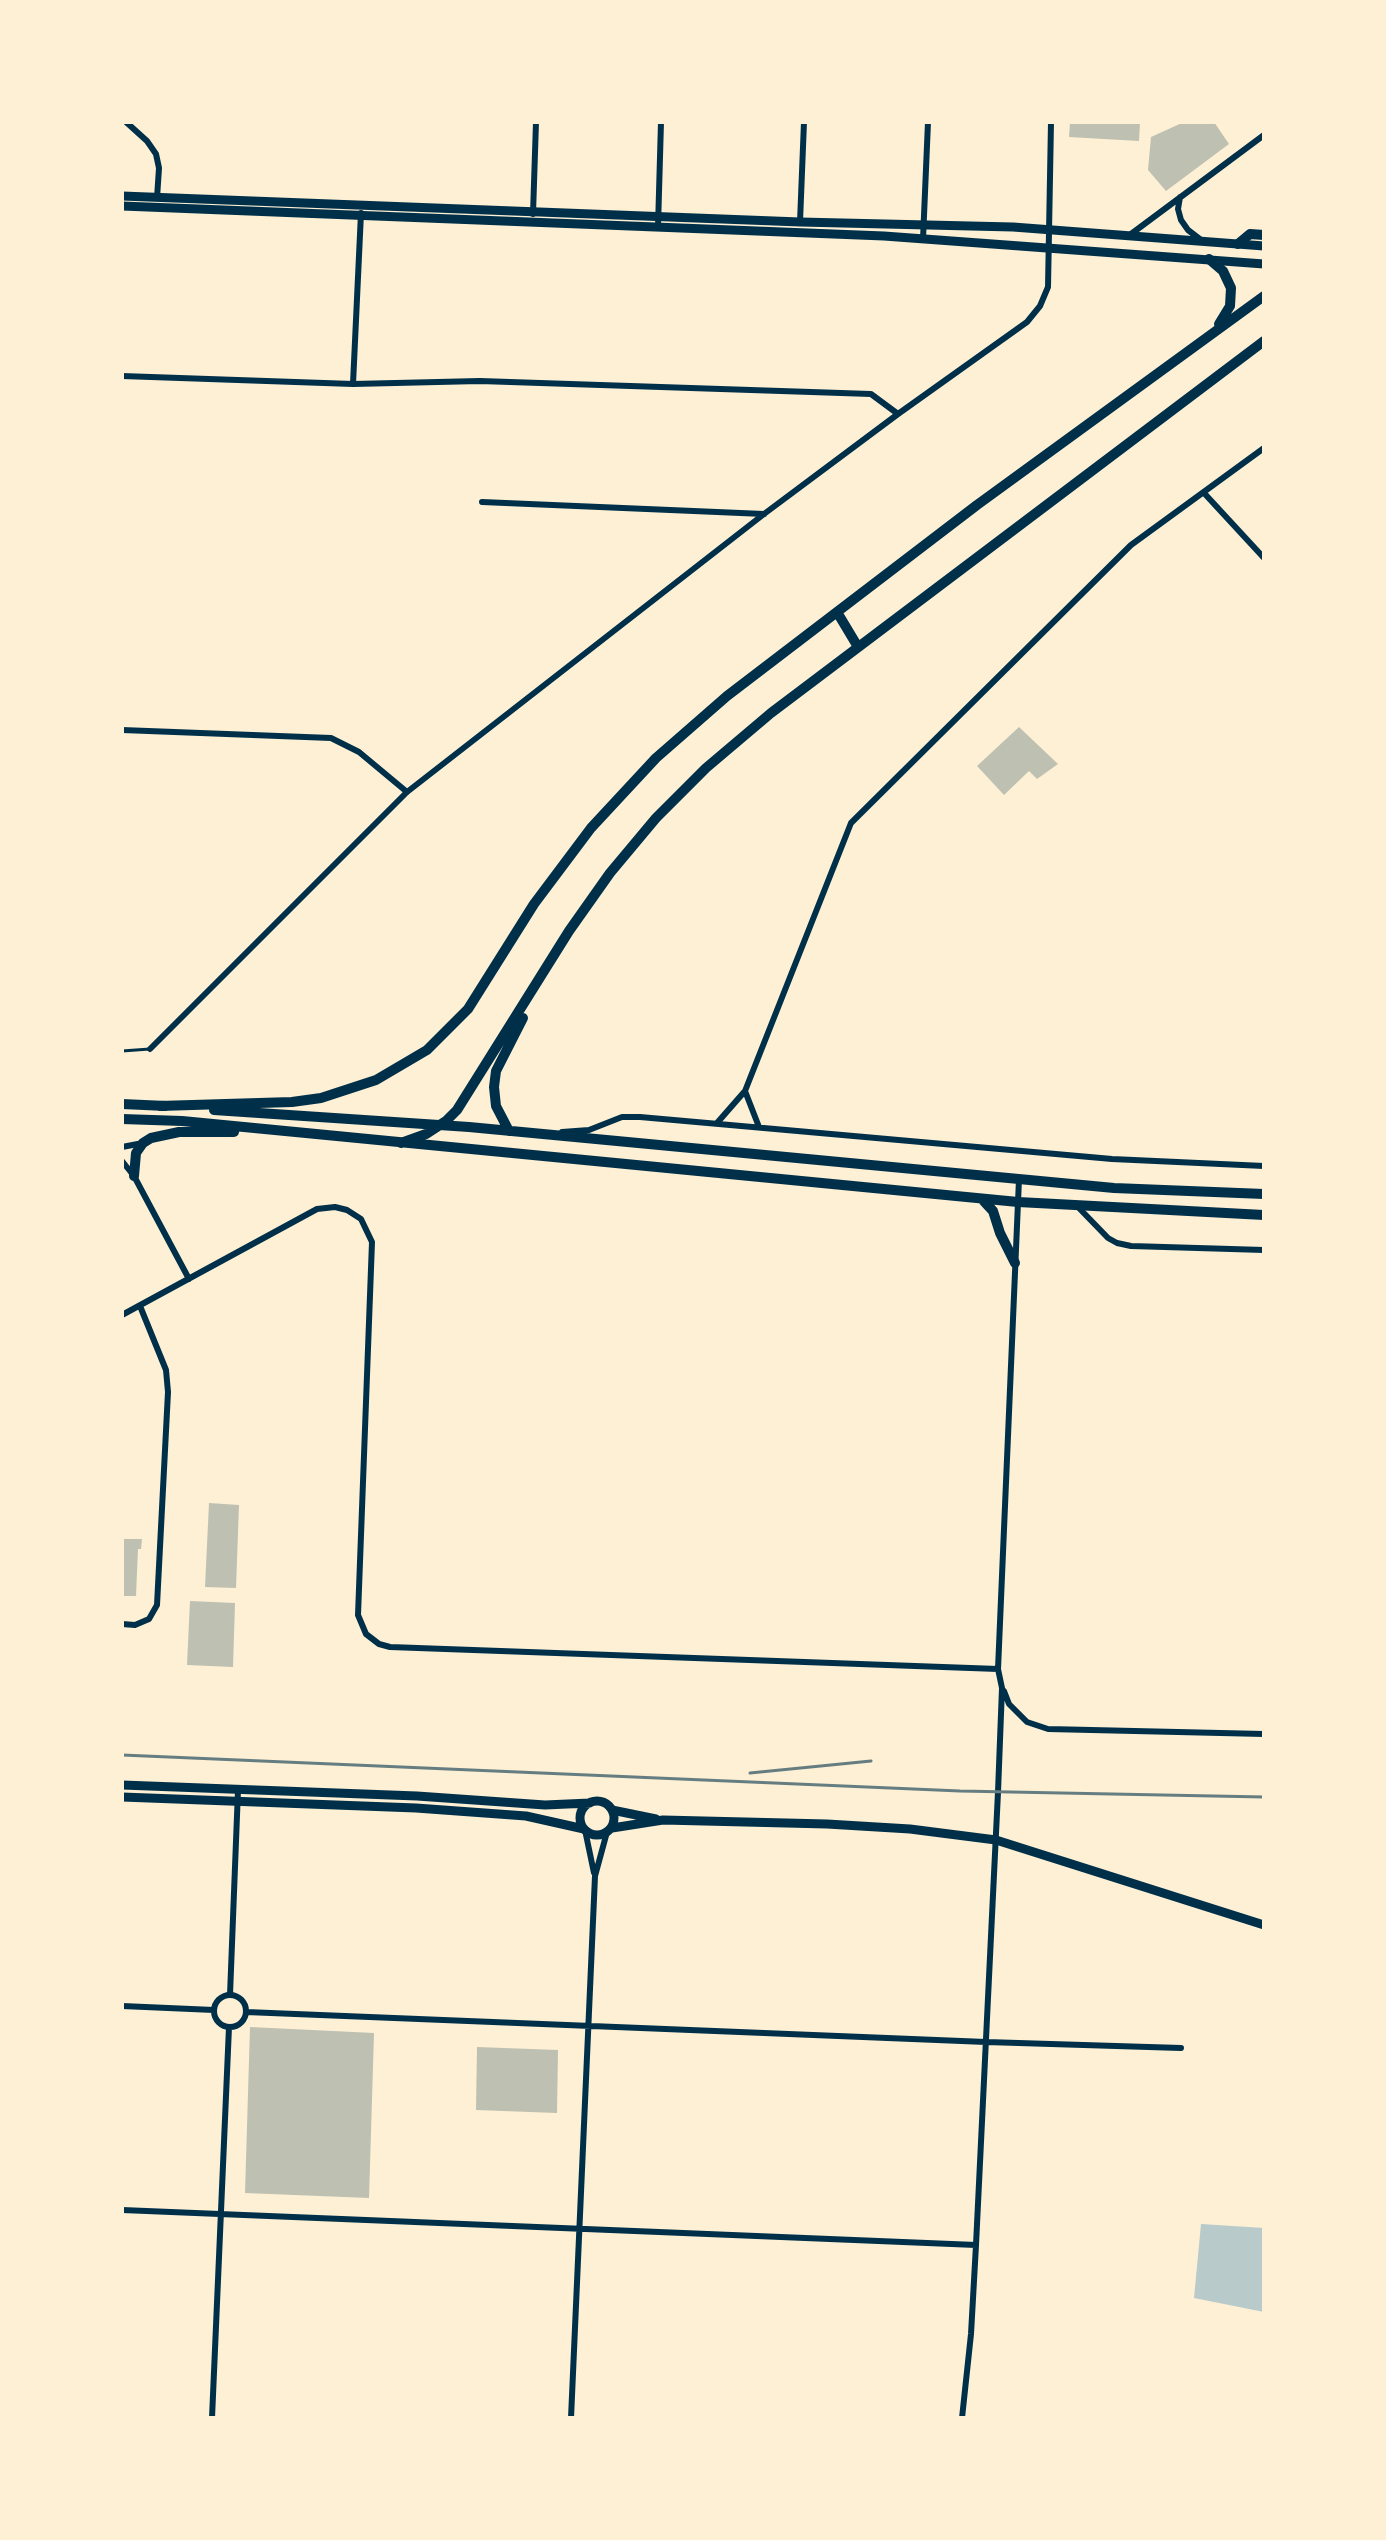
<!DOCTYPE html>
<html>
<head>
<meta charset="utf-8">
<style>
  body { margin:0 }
  #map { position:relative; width:1386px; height:2540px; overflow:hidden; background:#fdf0d5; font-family:Helvetica,sans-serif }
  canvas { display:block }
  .frame { position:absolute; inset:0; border:124px solid #fdf0d5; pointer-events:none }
</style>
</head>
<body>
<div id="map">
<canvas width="1386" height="2540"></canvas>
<div class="frame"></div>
</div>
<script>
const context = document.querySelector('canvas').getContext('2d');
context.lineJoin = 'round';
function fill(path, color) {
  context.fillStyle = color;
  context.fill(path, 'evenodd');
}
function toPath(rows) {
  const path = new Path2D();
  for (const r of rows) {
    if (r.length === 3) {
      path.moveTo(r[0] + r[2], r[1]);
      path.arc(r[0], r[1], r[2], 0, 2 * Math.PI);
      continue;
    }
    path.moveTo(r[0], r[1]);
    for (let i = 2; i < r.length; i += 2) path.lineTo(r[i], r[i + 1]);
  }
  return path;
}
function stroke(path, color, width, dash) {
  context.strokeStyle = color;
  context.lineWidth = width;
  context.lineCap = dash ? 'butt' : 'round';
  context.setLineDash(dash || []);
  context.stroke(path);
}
fill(toPath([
  [1201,2224,1264,2228,1264,2312,1194,2298]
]), '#b9caca');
fill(toPath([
  [1070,122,1140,122,1139,141,1069,137],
  [1184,122,1214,122,1229,144,1166,191,1148,170,1151,137],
  [1019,727,1058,764,1037,779,1029,771,1004,795,977,766],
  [209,1503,239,1505,236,1588,205,1587],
  [122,1539,142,1539,141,1549,138,1549,136,1596,122,1596],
  [190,1601,235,1603,233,1667,187,1665],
  [250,2027,374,2033,369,2198,245,2193],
  [477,2047,558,2050,557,2113,476,2110]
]), '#bec0b2');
stroke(toPath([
  [122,1051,150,1049]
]), '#003049', 3);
stroke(toPath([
  [126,122,147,141,156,154,159,168,157,198],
  [1180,197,1178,209,1181,220,1188,230,1201,240],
  [533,214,536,122],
  [800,222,804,122],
  [658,227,661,122],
  [1131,234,1264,135],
  [923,239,928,122],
  [122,376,353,384,480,381,871,394,898,414],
  [353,384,361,213],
  [1204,493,1264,558],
  [482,502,764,514],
  [122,730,331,738,359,752,407,792],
  [150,1049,407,792,764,514,898,414,1027,322,1040,306,1048,287,1051,122],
  [745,1091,759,1127],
  [717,1123,745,1091,851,823,1131,545,1264,448],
  [562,1132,589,1130,622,1117,640,1117,1112,1159,1264,1166],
  [122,1147,143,1143],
  [122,1161,134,1176,189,1279],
  [1078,1207,1108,1238,1117,1243,1131,1246,1264,1250],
  [122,1315,317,1209,335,1207,347,1210,361,1219,372,1242,358,1615,366,1634,379,1644,390,1647,998,1669],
  [122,1624,135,1625,149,1619,157,1605,168,1392,166,1370,140,1306],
  [1004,1691,1009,1704,1027,1722,1048,1729,1264,1734],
  [585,1830,594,1873],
  [230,1995,238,1790],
  [230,2011,16],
  [122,2006,214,2010],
  [246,2012,986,2042,1181,2048],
  [122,2210,976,2245],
  [212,2418,229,2027],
  [571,2418,595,1876,607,1832],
  [962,2418,971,2334,976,2245,998,1792,1002,1688,998,1669,1019,1179]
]), '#003049', 6);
stroke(toPath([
  [122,196,800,222,1013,227,1264,246],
  [122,206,884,236,1264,264],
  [122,1785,417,1796,545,1805,590,1803],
  [122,1797,416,1808,526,1816,584,1829],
  [597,1818,17],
  [612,1810,656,1819],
  [612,1828,663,1820,827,1824,910,1829,996,1840,1264,1925]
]), '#003049', 9);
stroke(toPath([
  [1238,244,1250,234,1264,235],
  [1209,259,1223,271,1231,288,1230,306,1219,324],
  [837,612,858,647],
  [122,1104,166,1106],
  [159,1106,292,1102,321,1098,376,1080,427,1050,468,1009,534,904,591,828,656,758,727,696,977,505,1264,296],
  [214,1110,469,1127,1114,1188,1264,1194],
  [122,1119,182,1121,1018,1202,1264,1215],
  [509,1131,496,1106,494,1087,496,1071,523,1018],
  [401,1143,426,1134,446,1121,457,1110,569,931,610,873,656,818,706,768,771,713,1264,341],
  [134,1176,136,1153,143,1143,151,1138,179,1132,234,1132],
  [982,1199,993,1211,1000,1233,1015,1263]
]), '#003049', 10);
stroke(toPath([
  [122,1755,960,1791,1264,1797],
  [750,1773,871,1761]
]), '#657d81', 3);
</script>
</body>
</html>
